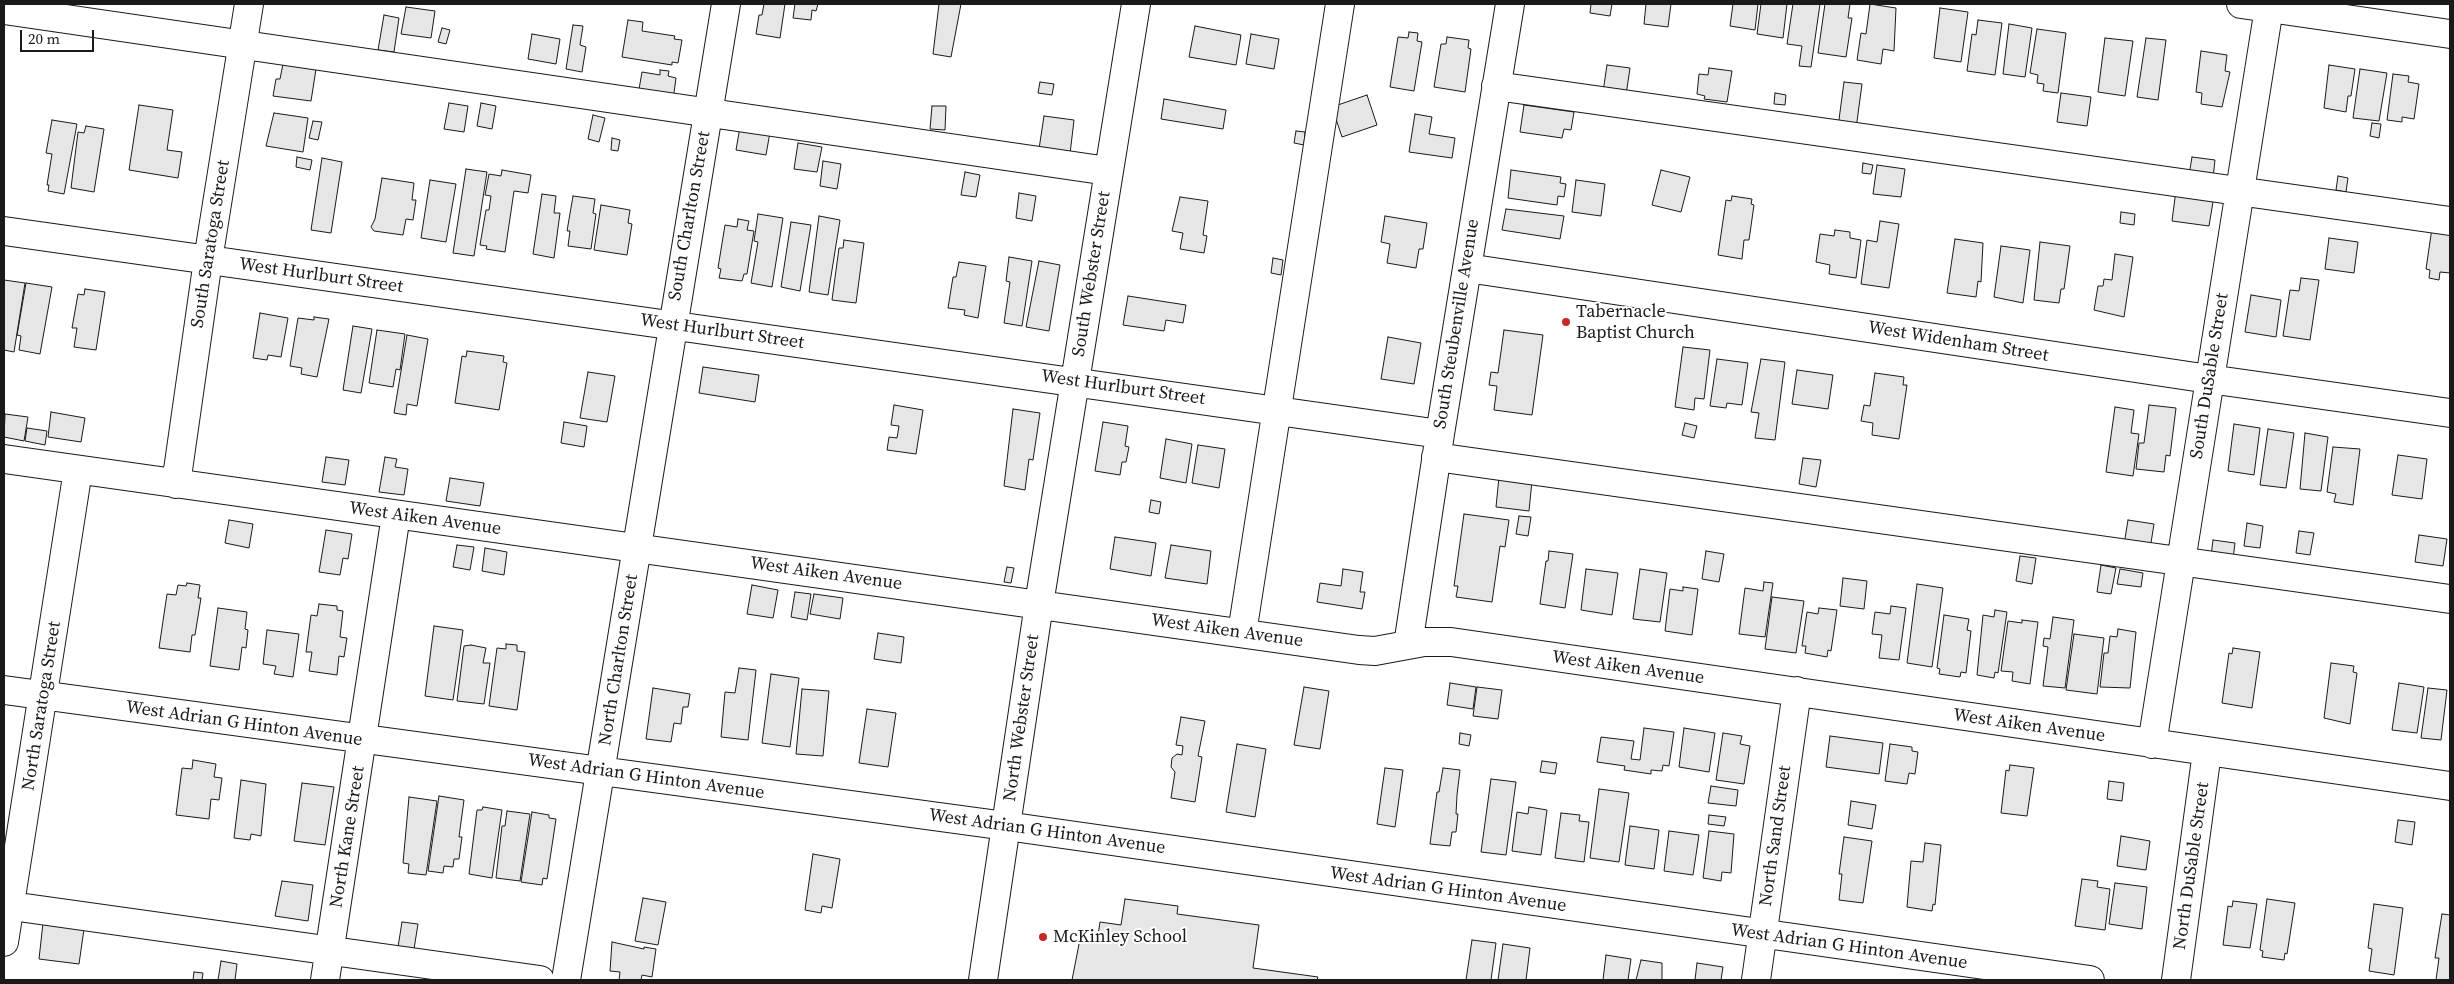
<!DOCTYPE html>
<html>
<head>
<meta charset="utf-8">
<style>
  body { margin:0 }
  #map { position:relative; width:2454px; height:984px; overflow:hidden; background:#fff; font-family:"Source Serif 4",serif }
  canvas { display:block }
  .frame { position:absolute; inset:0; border:5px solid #1a1a1a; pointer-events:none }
  .scale { position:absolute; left:20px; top:30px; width:74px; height:22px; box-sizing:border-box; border:2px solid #1a1a1a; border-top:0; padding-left:6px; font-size:15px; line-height:18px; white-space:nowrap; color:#1a1a1a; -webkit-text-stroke:4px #fff; paint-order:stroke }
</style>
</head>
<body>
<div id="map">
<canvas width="2454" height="984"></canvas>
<div class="frame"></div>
<div class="scale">20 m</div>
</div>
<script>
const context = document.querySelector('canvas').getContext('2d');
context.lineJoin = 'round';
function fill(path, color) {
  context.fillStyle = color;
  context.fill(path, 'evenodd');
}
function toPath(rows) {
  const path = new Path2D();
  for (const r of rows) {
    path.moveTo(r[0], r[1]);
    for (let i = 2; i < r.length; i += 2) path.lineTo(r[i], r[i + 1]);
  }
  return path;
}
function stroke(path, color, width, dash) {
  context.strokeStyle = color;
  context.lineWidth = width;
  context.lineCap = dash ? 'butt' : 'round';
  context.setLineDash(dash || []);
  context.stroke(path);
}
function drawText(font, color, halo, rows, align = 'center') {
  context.font = font + ' "Source Serif 4",serif';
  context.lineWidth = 4;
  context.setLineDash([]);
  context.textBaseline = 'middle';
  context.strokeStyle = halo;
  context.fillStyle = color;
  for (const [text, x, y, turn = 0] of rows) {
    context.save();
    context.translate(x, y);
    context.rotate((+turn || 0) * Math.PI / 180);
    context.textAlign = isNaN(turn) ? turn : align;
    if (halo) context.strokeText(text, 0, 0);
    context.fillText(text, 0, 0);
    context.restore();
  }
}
const building = toPath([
  [764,4,785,4,780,38,756,34,759,15,762,15,764,4],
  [795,4,818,4,816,11,812,10,811,20,793,18,795,4],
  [939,4,961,4,951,57,933,54,939,4],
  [1591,4,1612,4,1610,16,1590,13,1591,4],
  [1646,4,1671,4,1668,27,1644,24,1646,4],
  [1733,4,1758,4,1755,30,1730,26,1733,4],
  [1761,4,1787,4,1783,38,1757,34,1761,4],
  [1793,4,1820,4,1811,67,1799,66,1802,46,1787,44,1793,4],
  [1825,4,1850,4,1848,18,1852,18,1846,57,1818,53,1825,4],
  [1870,4,1896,8,1894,51,1883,49,1881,64,1857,60,1861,33,1866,34,1870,4],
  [406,7,435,11,431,38,401,34,406,7],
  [1940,8,1968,12,1961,62,1934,58,1940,8],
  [384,15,399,18,394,52,378,50,384,15],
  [628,20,643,22,642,31,675,36,674,39,682,40,678,63,672,62,672,65,622,57,628,20],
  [1978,20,2002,23,1995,75,1967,71,1972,34,1976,35,1978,20],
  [2009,24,2032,28,2025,77,2003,74,2009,24],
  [573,25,583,26,580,45,586,47,582,72,566,69,573,25],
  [1195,26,1241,35,1236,65,1189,57,1195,26],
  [442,28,450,30,446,44,438,42,442,28],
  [2037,29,2066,33,2058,93,2043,91,2044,84,2037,83,2038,75,2030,73,2037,29],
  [1409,32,1418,33,1417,41,1422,42,1414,91,1390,87,1398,37,1408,38,1409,32],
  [532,34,560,39,556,64,528,59,532,34],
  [1251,34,1279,39,1274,69,1246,64,1251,34],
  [1447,37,1469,40,1468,48,1471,49,1465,92,1434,87,1441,44,1446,44,1447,37],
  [2105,38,2133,41,2125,96,2098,92,2105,38],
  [2146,38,2166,40,2158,100,2137,97,2146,38],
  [2201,51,2227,55,2225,71,2230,72,2222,107,2201,104,2202,93,2196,92,2201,51],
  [283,64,316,69,311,101,273,96,276,79,280,79,283,64],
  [1607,65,1630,68,1626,95,1603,92,1607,65],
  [2329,65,2355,69,2351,96,2348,96,2346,112,2324,108,2329,65],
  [1709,68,1732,71,1727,102,1704,99,1705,96,1697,94,1699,74,1708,75,1709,68],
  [2360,69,2387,73,2379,121,2353,118,2360,69],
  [660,70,669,71,668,76,676,78,673,100,638,95,642,72,660,75,660,70],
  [2393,74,2409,76,2408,82,2419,84,2414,119,2402,117,2402,122,2387,120,2393,74],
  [1040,82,1054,84,1052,95,1038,93,1040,82],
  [1844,82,1862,84,1856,129,1838,127,1844,82],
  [1775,93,1786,95,1785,105,1774,104,1775,93],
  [2061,93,2091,97,2087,126,2057,122,2061,93],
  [1367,95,1377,125,1342,137,1332,107,1367,95],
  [1164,99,1226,110,1223,129,1161,119,1164,99],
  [449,103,468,106,464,132,444,129,449,103],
  [481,103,496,106,492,129,477,126,481,103],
  [139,105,173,110,167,150,182,152,178,178,129,170,139,105],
  [1524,105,1574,112,1571,130,1564,129,1562,138,1520,132,1524,105],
  [932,106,946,106,945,130,930,129,932,106],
  [274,113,308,118,303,152,266,146,274,113],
  [1415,114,1432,117,1429,134,1455,138,1452,158,1409,152,1415,114],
  [593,115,605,118,599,142,588,139,593,115],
  [1044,116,1074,120,1070,154,1039,149,1044,116],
  [52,120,77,124,64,194,48,191,49,185,47,185,52,154,46,153,52,120],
  [313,121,322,122,318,140,309,138,313,121],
  [2372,123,2381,124,2379,138,2370,136,2372,123],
  [86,126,104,129,94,192,71,188,78,132,84,133,86,126],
  [740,127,770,132,766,155,736,150,740,127],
  [1296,131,1305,132,1304,145,1294,143,1296,131],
  [612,138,620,140,618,151,611,150,612,138],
  [798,143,822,147,817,172,794,169,798,143],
  [297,157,312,160,310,170,296,167,297,157],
  [2192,157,2215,160,2213,178,2189,175,2192,157],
  [322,158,342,162,331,233,311,230,322,158],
  [823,161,841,164,837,189,820,186,823,161],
  [1863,163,1873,165,1871,174,1862,173,1863,163],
  [1877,165,1905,169,1901,197,1873,194,1877,165],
  [466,169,487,172,474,256,453,253,466,169],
  [502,170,531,175,528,193,514,191,505,252,486,249,487,246,480,245,486,210,489,210,491,196,485,195,489,174,501,176,502,170],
  [1511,170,1561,177,1560,183,1566,184,1564,197,1558,196,1557,205,1508,198,1511,170],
  [1661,170,1690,177,1681,212,1652,205,1661,170],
  [965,172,980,175,976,197,961,195,965,172],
  [2338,176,2348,178,2346,192,2336,190,2338,176],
  [382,178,414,183,412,200,416,200,413,220,406,219,403,235,374,231,371,227,375,219,382,178],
  [430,180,456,184,446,242,421,238,430,180],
  [1576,180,1605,184,1601,216,1572,212,1576,180],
  [2176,190,2214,196,2209,226,2172,221,2176,190],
  [1019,193,1036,196,1032,221,1016,218,1019,193],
  [542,194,556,196,554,213,560,213,554,258,533,254,542,194],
  [573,196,595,199,593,213,596,214,591,249,568,246,570,231,567,231,573,196],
  [1732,196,1752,199,1751,204,1754,205,1749,240,1744,240,1742,259,1718,255,1726,200,1731,201,1732,196],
  [1180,197,1208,201,1203,235,1207,236,1204,253,1180,249,1183,233,1172,231,1180,197],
  [601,205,630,210,628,223,632,224,627,255,594,250,601,205],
  [1506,209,1564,216,1560,239,1502,230,1506,209],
  [2121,212,2135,214,2134,225,2120,223,2121,212],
  [758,214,783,218,772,287,751,283,758,242,754,241,758,214],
  [819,216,840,220,828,295,809,292,819,216],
  [1385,216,1427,223,1423,249,1419,249,1416,268,1387,263,1390,244,1381,242,1385,216],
  [738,219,749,221,747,230,754,231,747,274,744,274,742,281,719,278,721,269,718,268,725,225,737,227,738,219],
  [1880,221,1899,224,1889,288,1861,284,1867,240,1877,242,1880,221],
  [791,222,811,225,800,291,781,287,791,222],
  [2432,228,2450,230,2450,273,2440,272,2439,280,2429,278,2430,270,2426,269,2432,228],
  [1835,230,1850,232,1850,238,1861,240,1856,278,1829,274,1830,265,1816,262,1820,234,1834,236,1835,230],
  [2329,238,2358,242,2354,273,2325,269,2329,238],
  [1955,239,1983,243,1981,282,1978,281,1976,297,1947,293,1955,239],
  [844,240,864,243,856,303,832,300,839,248,843,248,844,240],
  [2040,242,2070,246,2064,289,2061,289,2059,303,2034,300,2040,242],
  [2001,246,2030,250,2023,303,1994,297,2001,246],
  [2115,254,2133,257,2124,317,2094,310,2098,286,2103,286,2104,279,2112,280,2115,254],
  [1009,257,1032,261,1022,326,1004,323,1010,282,1006,281,1009,257],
  [1273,258,1283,260,1281,275,1271,273,1273,258],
  [1039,261,1060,265,1049,331,1026,327,1039,261],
  [959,262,986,266,978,318,964,315,965,310,948,308,953,277,956,277,959,262],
  [2301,278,2319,280,2310,340,2283,336,2290,290,2299,291,2301,278],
  [4,280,25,283,14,352,4,350,4,280],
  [26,283,52,287,40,354,19,350,21,336,17,335,26,283],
  [85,289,105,292,96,350,74,347,77,328,72,328,78,294,84,295,85,289],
  [2251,295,2281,300,2276,337,2245,332,2251,295],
  [1128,296,1186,305,1183,323,1166,320,1164,331,1123,325,1128,296],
  [260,313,288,318,281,357,268,355,267,360,253,358,260,313],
  [314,317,329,319,317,377,301,374,302,368,290,366,298,318,314,320,314,317],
  [353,326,372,329,361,393,343,390,353,326],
  [377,330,405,334,400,370,396,369,393,387,369,383,377,330],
  [1504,330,1543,335,1532,415,1494,410,1497,386,1489,385,1491,372,1498,373,1504,330],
  [407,335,428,339,417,406,407,404,406,415,394,413,407,335],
  [1388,337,1421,343,1414,384,1381,379,1388,337],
  [1683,347,1710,350,1704,399,1695,398,1694,410,1675,407,1683,347],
  [467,351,504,356,503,362,507,363,499,410,455,403,462,356,466,357,467,351],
  [1717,359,1748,363,1742,405,1727,403,1726,408,1710,406,1717,359],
  [1761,359,1785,362,1775,440,1755,438,1759,413,1751,412,1761,359],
  [703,367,759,375,755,402,699,393,703,367],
  [1797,370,1833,375,1828,409,1792,404,1797,370],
  [588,372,615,376,607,422,580,418,588,372],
  [1875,373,1904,377,1903,385,1907,385,1899,439,1872,435,1873,423,1861,421,1864,405,1870,406,1875,373],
  [894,405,923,410,916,454,887,450,889,437,897,438,899,426,891,425,894,405],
  [2149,405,2176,408,2170,456,2166,455,2164,472,2136,469,2139,443,2144,443,2149,405],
  [2115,407,2134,410,2131,433,2139,434,2133,476,2106,472,2115,407],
  [1013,409,1040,413,1033,460,1029,459,1025,490,1004,486,1013,409],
  [51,412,85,418,81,442,48,437,51,412],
  [5,414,28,417,24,441,4,437,5,414],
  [564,422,587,426,584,447,561,443,564,422],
  [1103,422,1128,426,1125,446,1129,447,1126,462,1122,462,1120,475,1095,471,1103,422],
  [1685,423,1697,426,1694,438,1682,435,1685,423],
  [2234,424,2260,428,2254,475,2228,471,2234,424],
  [27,428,47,431,45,445,25,441,27,428],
  [2268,429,2294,433,2286,488,2260,485,2268,429],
  [2305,433,2328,437,2321,491,2300,489,2305,433],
  [1166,439,1192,444,1186,483,1160,478,1166,439],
  [1198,445,1225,449,1219,488,1192,483,1198,445],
  [2333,447,2360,449,2353,505,2334,502,2336,494,2327,492,2333,447],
  [2398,455,2427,459,2422,499,2392,495,2398,455],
  [326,457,349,460,345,485,322,482,326,457],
  [385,457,397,459,395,467,408,469,404,495,379,492,385,457],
  [1803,458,1821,460,1816,487,1799,484,1803,458],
  [1499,477,1532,481,1529,511,1496,507,1499,477],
  [450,478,484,483,480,506,446,501,450,478],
  [1151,500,1161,502,1159,514,1149,512,1151,500],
  [1464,514,1509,520,1505,547,1500,546,1492,602,1456,597,1458,586,1454,586,1464,514],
  [1519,516,1531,517,1528,536,1516,534,1519,516],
  [229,520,253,524,249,548,225,543,229,520],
  [2128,520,2154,524,2150,549,2124,545,2128,520],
  [2247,523,2263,526,2260,548,2244,546,2247,523],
  [326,530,352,534,348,559,343,558,340,575,319,572,326,530],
  [2299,531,2314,533,2310,555,2296,553,2299,531],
  [2419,535,2447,539,2443,566,2415,562,2419,535],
  [1115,537,1156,543,1151,576,1110,569,1115,537],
  [2213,540,2235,543,2233,559,2211,556,2213,540],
  [457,545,474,547,470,570,453,567,457,545],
  [1171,545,1211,551,1207,584,1165,578,1171,545],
  [485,548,507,552,504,575,482,571,485,548],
  [1549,551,1573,554,1565,608,1540,604,1546,561,1548,561,1549,551],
  [1706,551,1724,554,1719,582,1702,579,1706,551],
  [2020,556,2036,558,2032,584,2016,581,2020,556],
  [2101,565,2116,568,2111,594,2097,592,2101,565],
  [1007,567,1014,568,1011,583,1004,582,1007,567],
  [1343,569,1363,572,1360,592,1365,592,1362,609,1317,602,1320,583,1341,586,1343,569],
  [1586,569,1618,573,1612,615,1581,610,1586,569],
  [1640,569,1667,573,1660,622,1633,619,1640,569],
  [2120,569,2143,573,2141,587,2117,584,2120,569],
  [1843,578,1867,581,1864,609,1840,606,1843,578],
  [1764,582,1773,583,1765,637,1739,634,1745,588,1763,591,1764,582],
  [187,583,200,585,198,598,201,598,195,635,192,635,190,652,159,648,167,594,176,595,178,585,186,586,187,583],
  [1917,584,1943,588,1932,667,1907,663,1917,584],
  [752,585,778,590,773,618,747,614,752,585],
  [1683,587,1698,589,1692,635,1665,631,1670,589,1683,591,1683,587],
  [795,592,811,594,807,620,791,617,795,592],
  [814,594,843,598,840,619,810,614,814,594],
  [1772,597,1804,601,1796,653,1765,649,1772,597],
  [319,604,337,606,337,610,343,611,340,637,347,638,344,657,339,656,337,675,309,671,312,652,306,652,311,615,317,616,319,604],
  [1891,606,1906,608,1899,660,1879,658,1882,635,1872,634,1875,612,1890,614,1891,606],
  [218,608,247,612,245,629,248,630,246,648,242,647,239,670,210,666,218,608],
  [1819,608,1837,610,1831,651,1828,650,1827,657,1805,653,1806,646,1802,646,1807,612,1818,614,1819,608],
  [1995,610,2007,612,1998,673,1995,672,1994,678,1977,675,1983,615,1994,617,1995,610],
  [1944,615,1969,619,1967,630,1971,631,1966,673,1961,672,1960,677,1939,674,1940,669,1937,668,1944,615],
  [2053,617,2074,620,2065,688,2043,686,2048,647,2043,646,2044,638,2050,639,2053,617],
  [2022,620,2038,622,2030,684,2012,681,2013,672,2001,671,2008,621,2022,623,2022,620],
  [434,626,463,630,453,700,425,696,434,626],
  [2118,629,2136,632,2130,688,2100,687,2104,653,2108,653,2110,636,2117,637,2118,629],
  [267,630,299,634,293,677,274,674,276,666,263,664,267,630],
  [878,633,904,637,901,663,874,659,878,633],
  [2074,634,2104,638,2097,694,2066,690,2074,634],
  [506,644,517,645,517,651,525,652,517,710,489,706,497,648,506,649,506,644],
  [471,645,486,648,483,663,490,663,484,704,457,701,464,646,471,645],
  [2233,648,2260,652,2252,708,2222,703,2229,653,2232,654,2233,648],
  [2331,663,2354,666,2353,672,2357,673,2350,724,2324,718,2331,663],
  [739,668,756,670,748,740,721,737,725,692,735,693,739,668],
  [771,674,799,678,790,747,762,743,771,674],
  [1450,683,1476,687,1473,709,1447,705,1450,683],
  [2399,683,2424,687,2417,733,2392,730,2399,683],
  [1304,687,1329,691,1320,749,1294,745,1304,687],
  [1477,687,1502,690,1498,719,1473,716,1477,687],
  [653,688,690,694,688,707,683,707,681,724,674,723,671,742,646,739,653,688],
  [2428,688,2447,690,2441,740,2421,738,2428,688],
  [802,689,829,691,823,756,796,754,802,689],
  [867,709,896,713,888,767,859,763,867,709],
  [1181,717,1205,721,1198,756,1202,757,1195,802,1171,798,1175,772,1171,767,1172,758,1177,754,1182,755,1183,746,1176,745,1181,717],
  [1644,728,1674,732,1669,766,1663,765,1662,771,1651,770,1651,774,1624,770,1625,766,1597,762,1601,737,1634,741,1631,759,1640,760,1644,728],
  [1684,728,1715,733,1709,772,1679,767,1684,728],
  [1460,733,1471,735,1469,746,1459,744,1460,733],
  [1723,733,1742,736,1740,744,1750,746,1744,784,1716,780,1723,733],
  [1830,736,1883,743,1879,774,1826,767,1830,736],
  [1237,744,1266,749,1255,817,1226,812,1237,744],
  [1890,744,1912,747,1912,751,1918,752,1915,774,1909,773,1907,784,1885,781,1890,744],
  [193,760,216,764,214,777,222,778,219,800,211,799,209,819,176,815,182,768,192,769,193,760],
  [1542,761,1557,763,1555,774,1540,772,1542,761],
  [2010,765,2034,768,2027,816,2001,813,2006,770,2009,771,2010,765],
  [1385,768,1403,770,1395,827,1377,824,1385,768],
  [1443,768,1460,770,1457,795,1456,814,1458,814,1456,832,1452,832,1450,846,1430,844,1437,792,1439,792,1443,768],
  [1491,779,1516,782,1506,855,1481,852,1491,779],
  [241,780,266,784,261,836,251,834,250,840,234,838,241,780],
  [2109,781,2124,783,2122,801,2107,799,2109,781],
  [302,783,334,787,325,845,294,841,302,783],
  [1711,786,1738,790,1736,806,1708,803,1711,786],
  [1599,789,1629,793,1619,862,1590,858,1599,789],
  [439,796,464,800,459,837,462,837,459,859,454,859,453,867,444,866,443,873,428,871,439,796],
  [409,797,437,801,426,875,408,873,409,864,403,863,409,797],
  [1851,801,1876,805,1872,829,1848,825,1851,801],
  [483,807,502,810,492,878,469,874,477,810,482,810,483,807],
  [1529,807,1547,810,1541,855,1512,851,1517,812,1528,814,1529,807],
  [507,811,530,814,520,881,496,878,502,826,505,826,507,811],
  [532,812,549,815,549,818,556,819,547,879,543,878,542,885,521,882,532,812],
  [1561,813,1580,815,1579,821,1589,822,1584,862,1555,858,1561,813],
  [1709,815,1726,817,1724,826,1708,824,1709,815],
  [2398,820,2415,822,2412,845,2395,842,2398,820],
  [1630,826,1659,830,1654,869,1625,865,1630,826],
  [1669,831,1699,835,1693,875,1664,871,1669,831],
  [1709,831,1734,834,1731,873,1722,872,1721,881,1703,878,1709,831],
  [2121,836,2150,841,2146,870,2117,866,2121,836],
  [1844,837,1872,841,1863,903,1839,900,1842,874,1839,874,1844,837],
  [1925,843,1941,845,1935,905,1933,904,1932,911,1907,907,1911,861,1923,862,1925,843],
  [813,854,840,859,832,908,822,906,821,913,805,910,813,854],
  [2082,879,2098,881,2097,887,2110,889,2105,930,2075,926,2082,879],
  [282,881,313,885,308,921,275,916,282,881],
  [2115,883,2147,887,2142,929,2109,924,2115,883],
  [643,898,666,902,658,945,635,941,643,898],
  [1125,899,1178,906,1177,914,1259,925,1253,968,1318,977,1317,980,1072,980,1080,939,1097,942,1100,922,1121,925,1125,899],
  [2267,899,2295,903,2287,954,2285,953,2284,960,2262,957,2263,951,2260,950,2267,899],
  [2233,901,2257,904,2250,948,2223,945,2228,906,2232,907,2233,901],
  [2374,904,2403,908,2394,975,2369,971,2372,949,2368,948,2374,904],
  [2442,914,2450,915,2450,980,2436,980,2439,958,2435,958,2442,914],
  [402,922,418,924,414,949,398,947,402,922],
  [43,923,84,929,79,964,39,959,43,923],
  [1472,940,1496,943,1491,980,1466,980,1472,940],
  [612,942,644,949,644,947,656,949,652,977,642,975,641,980,619,980,620,972,610,971,612,942],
  [1503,944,1530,948,1526,980,1498,980,1503,944],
  [1606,955,1631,959,1628,980,1603,980,1606,955],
  [1641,960,1662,963,1662,980,1636,980,1641,960],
  [221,961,237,964,235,980,218,980,221,961],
  [1697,963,1723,967,1721,980,1695,980,1697,963],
  [194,972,203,973,202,980,193,980,194,972]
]);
fill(building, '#e6e6e6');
stroke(building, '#1a1a1a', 1);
const minor = toPath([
  [2241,4,2450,34],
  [4,10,1108,171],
  [1496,86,2450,221],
  [4,231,1440,434],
  [1467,268,2209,379,2450,413],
  [1436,457,2450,599],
  [4,459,1359,650,1375,651,1424,642,1451,642,2450,786],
  [176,484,208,260,249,4],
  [1242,633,1340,4],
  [1408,645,1440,434,1510,4],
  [4,690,1006,826,2090,980],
  [2152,744,2269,8],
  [4,905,540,980],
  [4,942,78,470],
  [325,980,396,515],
  [566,980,726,4],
  [983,980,1039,604,1136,4],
  [1756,980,1797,691],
  [2176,980,2207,752]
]);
stroke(minor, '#1a1a1a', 30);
stroke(minor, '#fff', 28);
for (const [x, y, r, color] of [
  [1566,322,5,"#c62828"],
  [1043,937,5,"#c62828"]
]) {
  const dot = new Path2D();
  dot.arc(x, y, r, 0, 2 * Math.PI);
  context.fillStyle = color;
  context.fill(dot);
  stroke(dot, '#fff', 2);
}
drawText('18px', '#1a1a1a', '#fff', [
  ["South Charlton Street",690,216,-80],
  ["South Saratoga Street",211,244,-81],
  ["South Webster Street",1092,274,-81],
  ["West Hurlburt Street",321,276,8],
  ["South Steubenville Avenue",1457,324,-81],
  ["West Hurlburt Street",722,332,8],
  ["West Widenham Street",1958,342,9],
  ["South DuSable Street",2210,376,-81],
  ["West Hurlburt Street",1123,388,8],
  ["West Aiken Avenue",425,519,8],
  ["West Aiken Avenue",826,574,8],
  ["West Aiken Avenue",1227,631,8],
  ["North Charlton Street",619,660,-81],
  ["West Aiken Avenue",1628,668,8],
  ["North Saratoga Street",42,706,-81],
  ["North Webster Street",1022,718,-82],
  ["West Adrian G Hinton Avenue",244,724,8],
  ["West Aiken Avenue",2029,726,8],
  ["West Adrian G Hinton Avenue",646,777,8],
  ["West Adrian G Hinton Avenue",1047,832,8],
  ["North Sand Street",1776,836,-82],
  ["North Kane Street",348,837,-81],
  ["North DuSable Street",2192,866,-82],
  ["West Adrian G Hinton Avenue",1448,890,8],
  ["West Adrian G Hinton Avenue",1849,947,8]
]);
drawText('18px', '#1a1a1a', '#fff', [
  ["Tabernacle",1576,312],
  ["Baptist Church",1576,333],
  ["McKinley School",1053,937]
], 'left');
</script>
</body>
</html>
